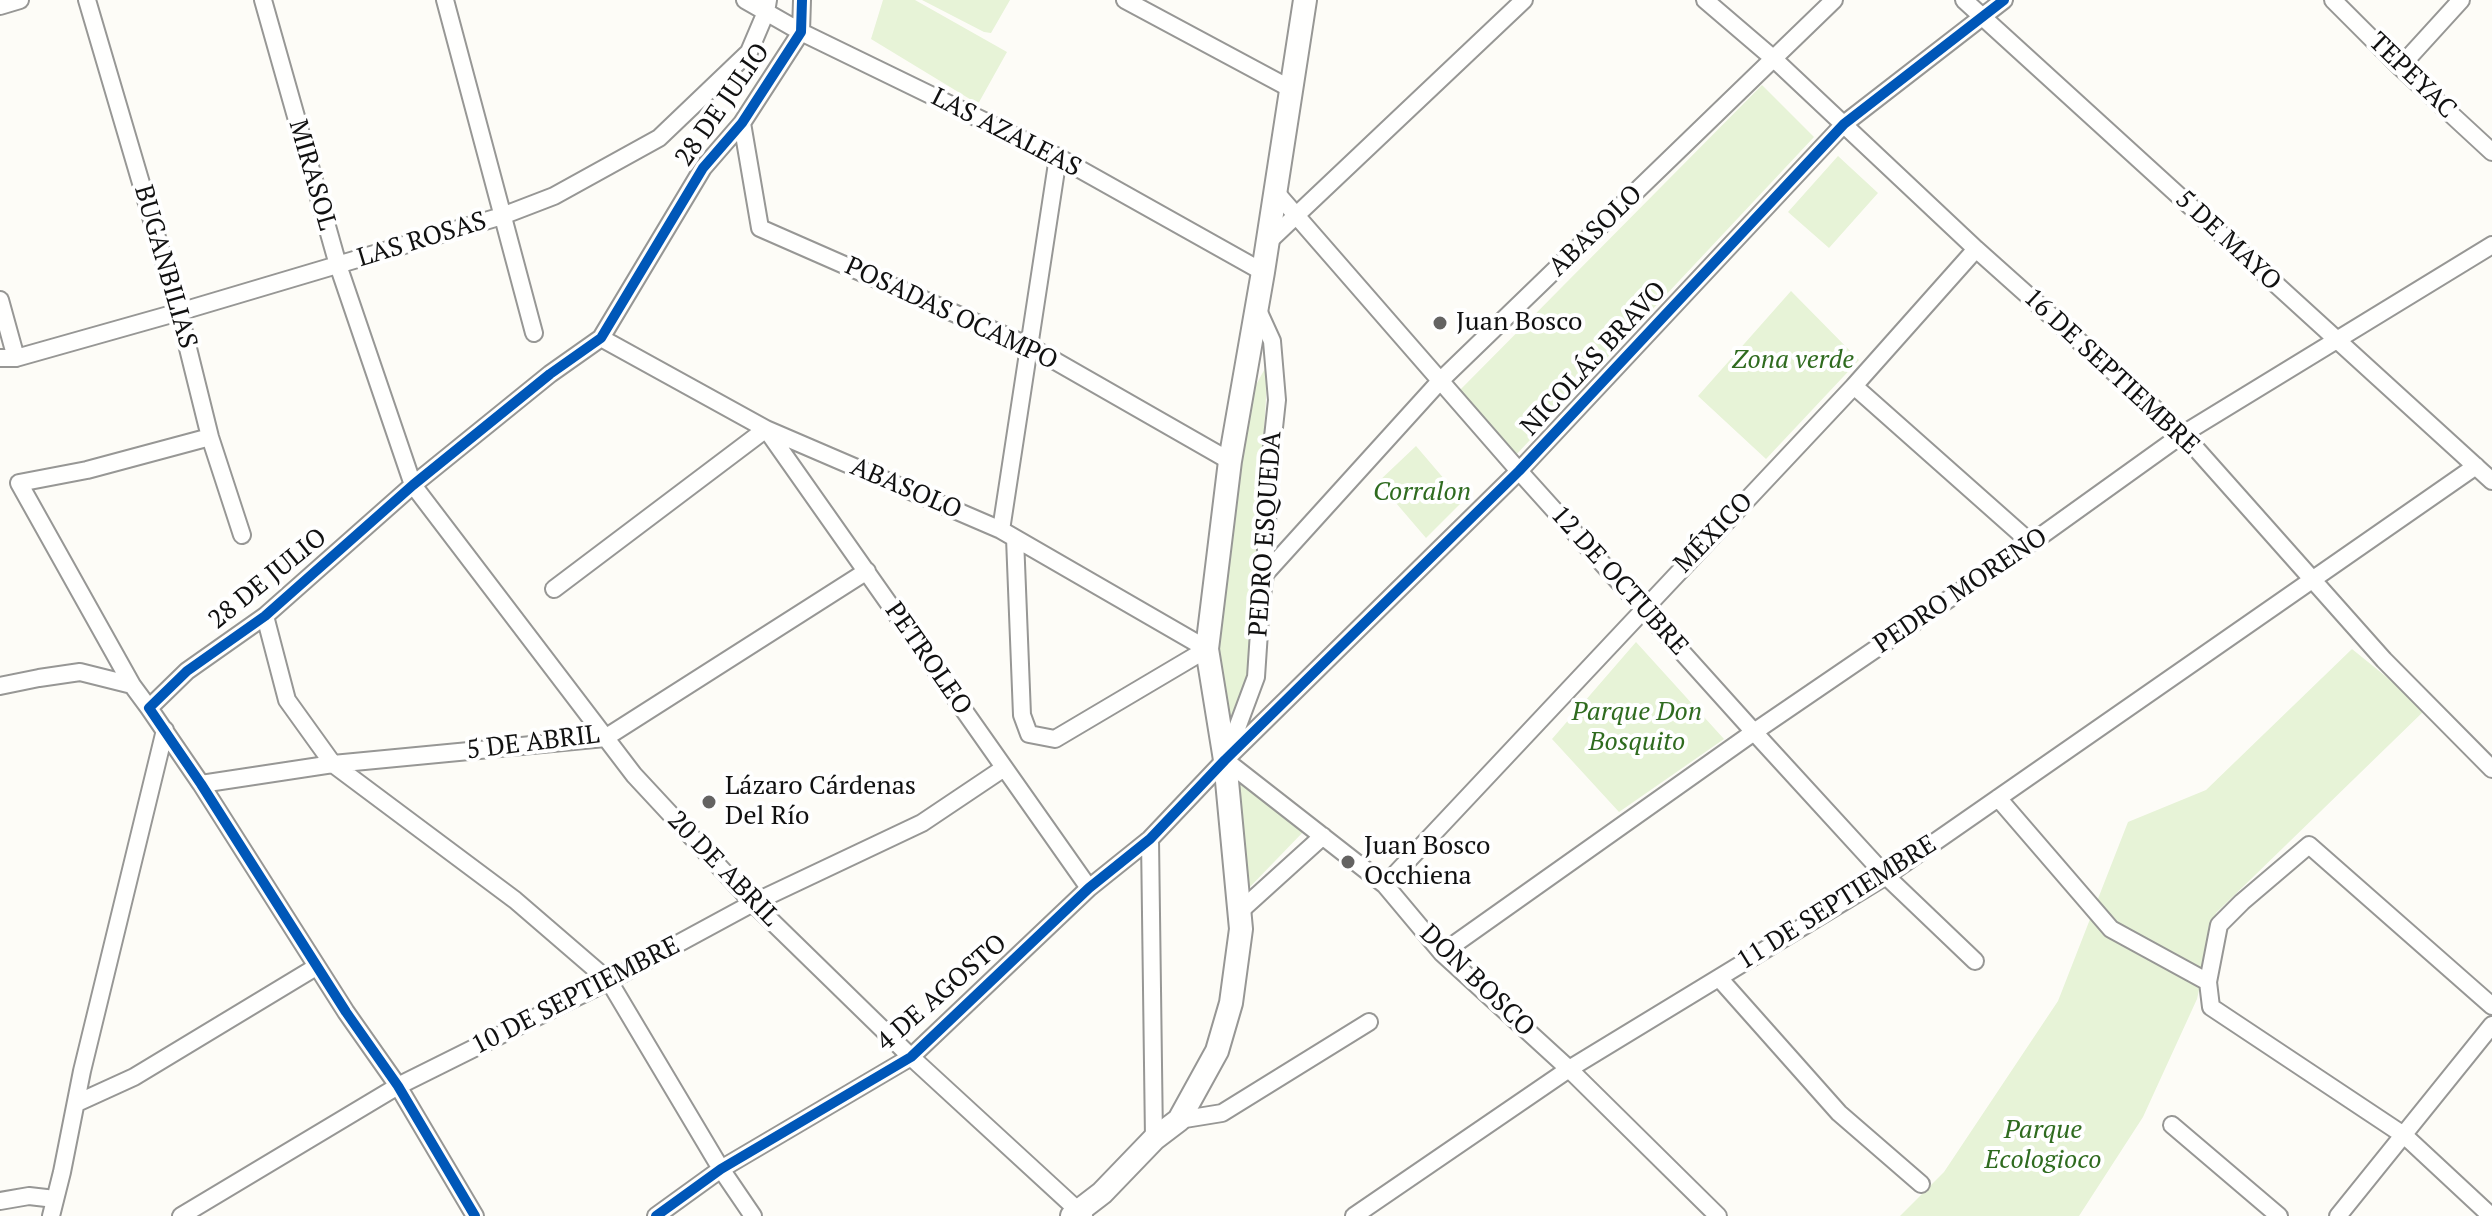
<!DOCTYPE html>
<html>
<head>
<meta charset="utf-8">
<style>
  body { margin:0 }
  canvas { display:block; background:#fdfcf7 }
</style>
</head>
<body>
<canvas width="2492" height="1216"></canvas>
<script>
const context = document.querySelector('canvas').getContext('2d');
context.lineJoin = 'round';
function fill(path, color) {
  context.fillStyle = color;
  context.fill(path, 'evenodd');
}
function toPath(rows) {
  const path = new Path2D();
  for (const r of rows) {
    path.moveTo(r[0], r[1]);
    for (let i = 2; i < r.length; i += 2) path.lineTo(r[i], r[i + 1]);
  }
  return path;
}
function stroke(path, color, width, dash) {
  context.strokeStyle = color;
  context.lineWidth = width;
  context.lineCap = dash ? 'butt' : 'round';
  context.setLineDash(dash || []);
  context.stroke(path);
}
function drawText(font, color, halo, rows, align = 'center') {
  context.font = font + ' "PT Serif",serif';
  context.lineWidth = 8;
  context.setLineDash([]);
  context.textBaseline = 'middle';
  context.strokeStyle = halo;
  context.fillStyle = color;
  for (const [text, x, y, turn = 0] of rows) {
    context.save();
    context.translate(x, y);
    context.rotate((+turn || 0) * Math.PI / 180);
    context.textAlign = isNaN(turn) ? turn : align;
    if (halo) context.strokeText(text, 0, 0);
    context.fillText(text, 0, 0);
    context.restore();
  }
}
fill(toPath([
  [883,0,915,0,1007,52,978,104,871,39],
  [922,0,1010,0,991,33,984,32],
  [1762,85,1814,137,1515,456,1459,391],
  [1838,156,1878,193,1829,248,1788,212],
  [1791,291,1859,360,1766,459,1698,396],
  [1268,363,1250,675,1227,729,1214,640,1251,394],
  [1416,446,1463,501,1426,538,1378,482],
  [1636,642,1724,739,1619,812,1552,739],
  [2352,649,2426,709,2216,913,2197,999,2143,1117,2079,1216,1900,1216,1944,1172,2058,1001,2128,822,2206,790],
  [1236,779,1305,830,1246,891]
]), '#e7f3d7');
const minor = toPath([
  [87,0,179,312,210,437,242,535],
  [263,0,338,265,413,485,634,775,753,903,911,1057,1084,1216],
  [445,0,534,333],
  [745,0,801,32,1058,157,1263,272],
  [1125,0,1291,89],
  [1705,0,1774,59,1976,249,2183,434,2384,660,2492,769],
  [1964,0,2492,481],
  [2333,0,2400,67,2492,152],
  [0,6,20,0],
  [2400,67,2461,0],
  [742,123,760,228,1029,346,1230,461],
  [1274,190,1519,471,1754,732,1886,876,1975,961],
  [1267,243,1524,0],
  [0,300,16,358],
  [601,338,766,429,1001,530,1207,649,1055,739,1029,734,1022,715,1015,538],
  [0,358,16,358,179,312,502,216,554,196,659,138,749,52,766,12,768,0],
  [1854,386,2031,543],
  [1001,530,1058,157],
  [1265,574,1440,381,1834,0],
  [554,589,766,429,1089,888],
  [265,616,287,700,333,764,515,900,609,981,721,1169,753,1216],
  [132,685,19,483,87,470,210,437],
  [0,686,39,678,80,672,132,685,149,708],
  [1227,755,1256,677,1261,602,1265,574,1269,474,1277,400,1272,341,1257,308],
  [1225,760,1385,885,1442,953,1569,1069,1718,1216],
  [201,784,333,764,605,738,867,571],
  [1998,798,2111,929,2208,982],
  [1150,839,1154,1139],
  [1385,885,1854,386,1976,249],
  [1239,912,1323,836],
  [1442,953,1754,732,2031,543,2183,434,2492,245],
  [1719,978,1839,1113,1921,1184],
  [77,1103,134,1077,316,967],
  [1179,1120,1222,1113,1369,1022],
  [2172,1125,2279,1216],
  [0,1201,29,1196,55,1199],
  [51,1216,62,1172,82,1071,165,730],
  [181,1216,398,1086,609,981,753,903,922,823,1004,768],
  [475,1216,398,1086,346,1012,201,784,149,708,187,671,265,616,413,485,550,374,601,338,703,168,742,123,801,32,802,0],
  [656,1216,721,1169,911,1057,1089,888,1150,839,1225,760,1519,471,1844,124,2004,0],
  [1354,1216,1569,1069,1886,876,2476,466],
  [2338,1216,2492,1025],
  [2491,1216,2405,1136,2211,1007,2208,982,2219,925,2242,902,2309,845,2492,1006]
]);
const tertiary = toPath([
  [1072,1216,1102,1193,1154,1139,1179,1120,1217,1051,1231,1003,1241,929,1225,760,1207,649,1230,461,1263,272,1305,0]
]);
stroke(minor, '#979795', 20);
stroke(tertiary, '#979795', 26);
stroke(minor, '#fffffe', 16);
stroke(tertiary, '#fffffe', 22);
stroke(toPath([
  [475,1216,398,1086,346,1012,201,784,149,708,187,671,265,616,413,485,550,374,601,338,703,168,742,123,801,32,802,0],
  [656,1216,721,1169,911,1057,1089,888,1150,839,1225,760,1519,471,1844,124,2004,0]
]), '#0057b8', 10);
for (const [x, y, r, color] of [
  [1440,323,8,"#646362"],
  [709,802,8,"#646362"],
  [1348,862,8,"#646362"]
]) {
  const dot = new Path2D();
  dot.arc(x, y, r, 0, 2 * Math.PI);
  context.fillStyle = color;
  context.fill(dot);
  stroke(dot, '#fff', 3);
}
drawText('26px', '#111', '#fff', [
  ["TEPEYAC",2412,76,44],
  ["28 DE JULIO",723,105,-55],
  ["LAS AZALEAS",1006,133,27],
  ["MIRASOL",312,175,74],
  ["ABASOLO",1596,231,-44],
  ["LAS ROSAS",422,240,-17],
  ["5 DE MAYO",2228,241,43],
  ["BUGANBILIAS",165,267,74],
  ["POSADAS OCAMPO",951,314,25],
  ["NICOLÁS BRAVO",1594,359,-47],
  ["16 DE SEPTIEMBRE",2111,372,43],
  ["ABASOLO",906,489,23],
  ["MÉXICO",1714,533,-46],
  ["PEDRO ESQUEDA",1266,534,-86],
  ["28 DE JULIO",268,579,-39],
  ["12 DE OCTUBRE",1619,581,48],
  ["PEDRO MORENO",1961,591,-34],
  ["PETROLEO",928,659,55],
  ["5 DE ABRIL",533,743,-7],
  ["20 DE ABRIL",723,869,46],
  ["11 DE SEPTIEMBRE",1837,903,-32],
  ["DON BOSCO",1477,981,44],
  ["4 DE AGOSTO",942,993,-41],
  ["10 DE SEPTIEMBRE",576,996,-27]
]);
drawText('26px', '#111', '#fff', [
  ["Juan Bosco",1456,323],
  ["Lázaro Cárdenas",725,787],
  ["Del Río",725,817],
  ["Juan Bosco",1364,847],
  ["Occhiena",1364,877]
], 'left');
drawText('italic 26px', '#2f6b1f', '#fff', [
  ["Zona verde",1793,361],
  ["Corralon",1422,493],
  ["Parque Don",1637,713],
  ["Bosquito",1637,743],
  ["Parque",2043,1131],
  ["Ecologioco",2043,1161]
]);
</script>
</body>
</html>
